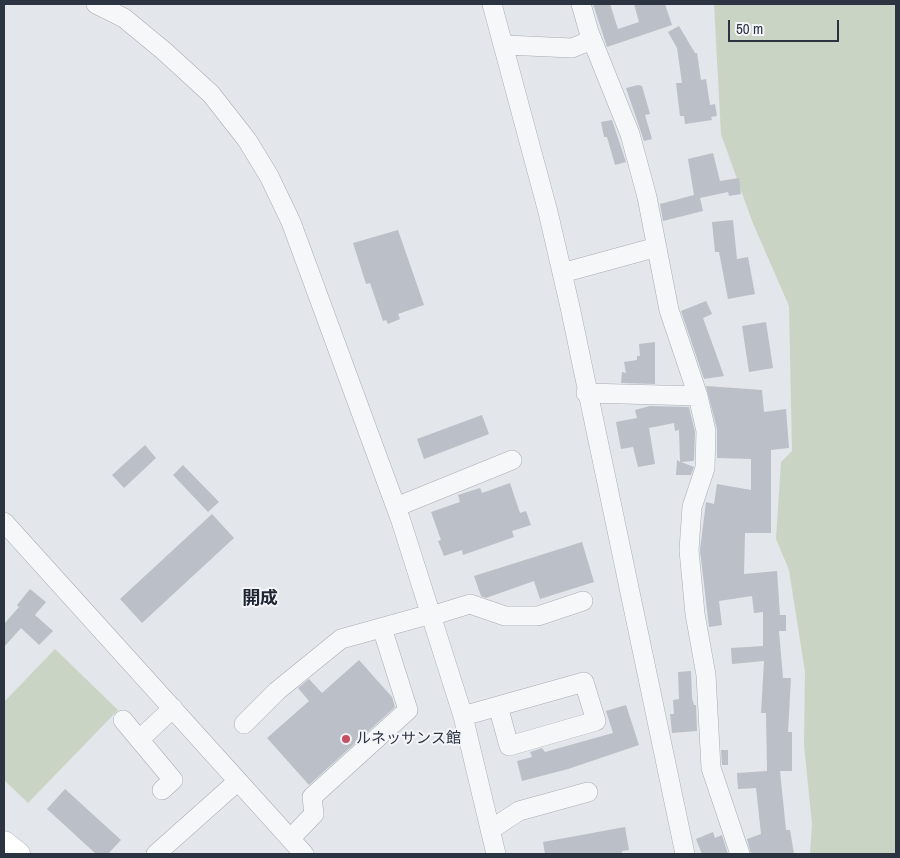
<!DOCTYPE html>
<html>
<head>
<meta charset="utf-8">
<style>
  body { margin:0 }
  #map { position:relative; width:900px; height:858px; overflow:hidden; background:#e3e6ea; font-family:"Archivo Narrow",sans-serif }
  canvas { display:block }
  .frame { position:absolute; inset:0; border:5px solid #2c3442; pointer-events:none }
  .scale { position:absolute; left:728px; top:20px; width:111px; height:22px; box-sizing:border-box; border:2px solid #2c3442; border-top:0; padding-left:6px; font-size:15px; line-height:18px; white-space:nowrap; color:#2c3442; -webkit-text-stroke:4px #f3f5f8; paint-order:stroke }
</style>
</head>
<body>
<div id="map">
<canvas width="900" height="858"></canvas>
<div class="frame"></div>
<div class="scale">50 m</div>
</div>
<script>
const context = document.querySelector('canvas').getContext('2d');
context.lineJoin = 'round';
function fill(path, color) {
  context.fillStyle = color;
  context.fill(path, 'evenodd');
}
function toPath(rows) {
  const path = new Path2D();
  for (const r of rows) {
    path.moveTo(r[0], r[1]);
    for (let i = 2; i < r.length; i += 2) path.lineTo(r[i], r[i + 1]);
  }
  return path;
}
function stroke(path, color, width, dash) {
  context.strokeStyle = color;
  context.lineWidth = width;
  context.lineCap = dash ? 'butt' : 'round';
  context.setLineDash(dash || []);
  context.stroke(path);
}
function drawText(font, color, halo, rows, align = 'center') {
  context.font = font + ' "Archivo Narrow","Noto Sans JP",sans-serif';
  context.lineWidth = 4;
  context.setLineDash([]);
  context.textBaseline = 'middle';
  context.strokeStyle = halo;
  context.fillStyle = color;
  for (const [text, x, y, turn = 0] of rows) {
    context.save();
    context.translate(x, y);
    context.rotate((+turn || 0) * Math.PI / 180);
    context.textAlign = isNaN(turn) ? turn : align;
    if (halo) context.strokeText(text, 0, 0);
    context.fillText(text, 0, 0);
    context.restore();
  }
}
fill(toPath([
  [714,4,896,4,896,854,810,854,812,824,804,745,805,672,789,570,776,539,781,462,792,451,789,306,752,221,721,134],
  [55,649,118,710,28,803,4,780,4,702]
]), '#c9d4c5');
fill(toPath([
  [593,4,610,4,618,29,639,22,634,4,665,4,672,25,607,47],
  [679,26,695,53,697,53,701,80,706,79,710,105,715,104,717,116,711,117,712,120,685,124,684,116,680,116,676,83,682,83,677,48,668,32],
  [638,85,642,86,650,114,645,115,652,139,644,141,626,88],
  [612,120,626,162,615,165,607,137,604,137,601,122],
  [713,153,720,181,739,178,741,194,729,196,728,192,700,198,703,211,663,221,660,204,694,195,688,159],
  [733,220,737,259,748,257,755,294,728,299,719,252,715,252,712,222],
  [398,230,424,305,398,314,400,319,388,324,386,320,383,321,370,283,366,284,353,243],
  [706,301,712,314,703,318,724,376,704,379,681,311],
  [766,322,773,368,749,372,742,326],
  [655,342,655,384,621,383,622,372,626,373,624,362,637,360,637,356,640,356,639,344],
  [706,386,762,390,764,412,786,409,789,448,771,450,771,533,745,533,744,574,777,571,780,615,786,615,786,631,779,631,783,678,791,678,788,732,792,732,792,771,780,771,786,830,790,830,794,854,751,854,747,839,761,834,756,788,738,789,737,773,767,771,766,713,761,713,764,661,732,664,731,648,763,646,763,612,754,613,752,596,719,601,722,625,709,627,700,550,706,502,714,504,717,484,751,490,751,459,717,458,717,429],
  [650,406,689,407,695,432,694,460,693,461,681,462,694,467,691,475,676,475,677,460,680,462,679,430,675,431,674,423,649,428,655,464,638,467,633,447,621,449,616,422,637,418,635,410],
  [482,415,489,434,424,459,417,439],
  [145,445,156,458,124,488,112,475],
  [183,465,219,502,208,512,173,475],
  [510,483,520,513,526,511,531,525,512,531,514,537,463,555,462,550,444,556,438,541,441,540,431,512,460,502,458,495,480,488,482,493],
  [212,514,234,538,142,623,120,599],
  [582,542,594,582,540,599,534,581,486,598,481,596,474,576],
  [30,589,46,602,35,615,53,631,39,645,21,628,4,647,4,624,19,607,17,605],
  [359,660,392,697,395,707,309,785,267,738,309,701,298,688,309,679,322,693],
  [691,671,692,698,694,705,696,705,697,731,672,733,670,714,674,714,673,700,679,699,678,672],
  [626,705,639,745,568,769,522,781,517,761,532,757,530,752,542,748,545,752,613,733,606,711],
  [721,750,728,750,728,765,722,765],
  [65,789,121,840,108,854,96,854,47,809],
  [625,827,629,850,622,851,622,854,545,854,543,842],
  [713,832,715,838,722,835,728,854,702,854,696,839]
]), '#bbbfc7');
const minor = toPath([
  [96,4,124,18,164,51,211,94,247,140,269,176,291,222,401,521,463,716,496,854],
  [492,4,548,212,570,307,685,854],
  [581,4,589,32,630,134,647,197,669,310,698,396,706,431,705,468,692,507,689,550,695,614,706,675,711,768,740,854],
  [505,45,572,48,592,40],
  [562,273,657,247],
  [586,393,698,396],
  [396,507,512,460],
  [4,522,304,854],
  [463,716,584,682,596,721,509,746,498,706],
  [123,720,173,780,162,790],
  [244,724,277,691,341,639,420,617,431,616,470,604,505,616,538,616,583,601],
  [140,739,173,708],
  [490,830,519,811,588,792],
  [290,839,314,814,312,797,408,710,382,628],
  [156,854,238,781]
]);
const major = toPath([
  [4,843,18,854]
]);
stroke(minor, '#a8adb4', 20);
stroke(major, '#a3abb6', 25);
stroke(minor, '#f6f7f9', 19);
stroke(major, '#fff', 24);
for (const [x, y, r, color] of [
  [346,739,5,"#c75064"]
]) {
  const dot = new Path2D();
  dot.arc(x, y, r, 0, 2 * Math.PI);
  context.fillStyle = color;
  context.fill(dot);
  stroke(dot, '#f3f5f8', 2);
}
drawText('15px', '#2c3442', '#f3f5f8', [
  ["ルネッサンス館",356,739]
], 'left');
drawText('bold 18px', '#1e2533', '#f3f5f8', [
  ["開成",260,599]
]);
</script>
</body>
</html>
